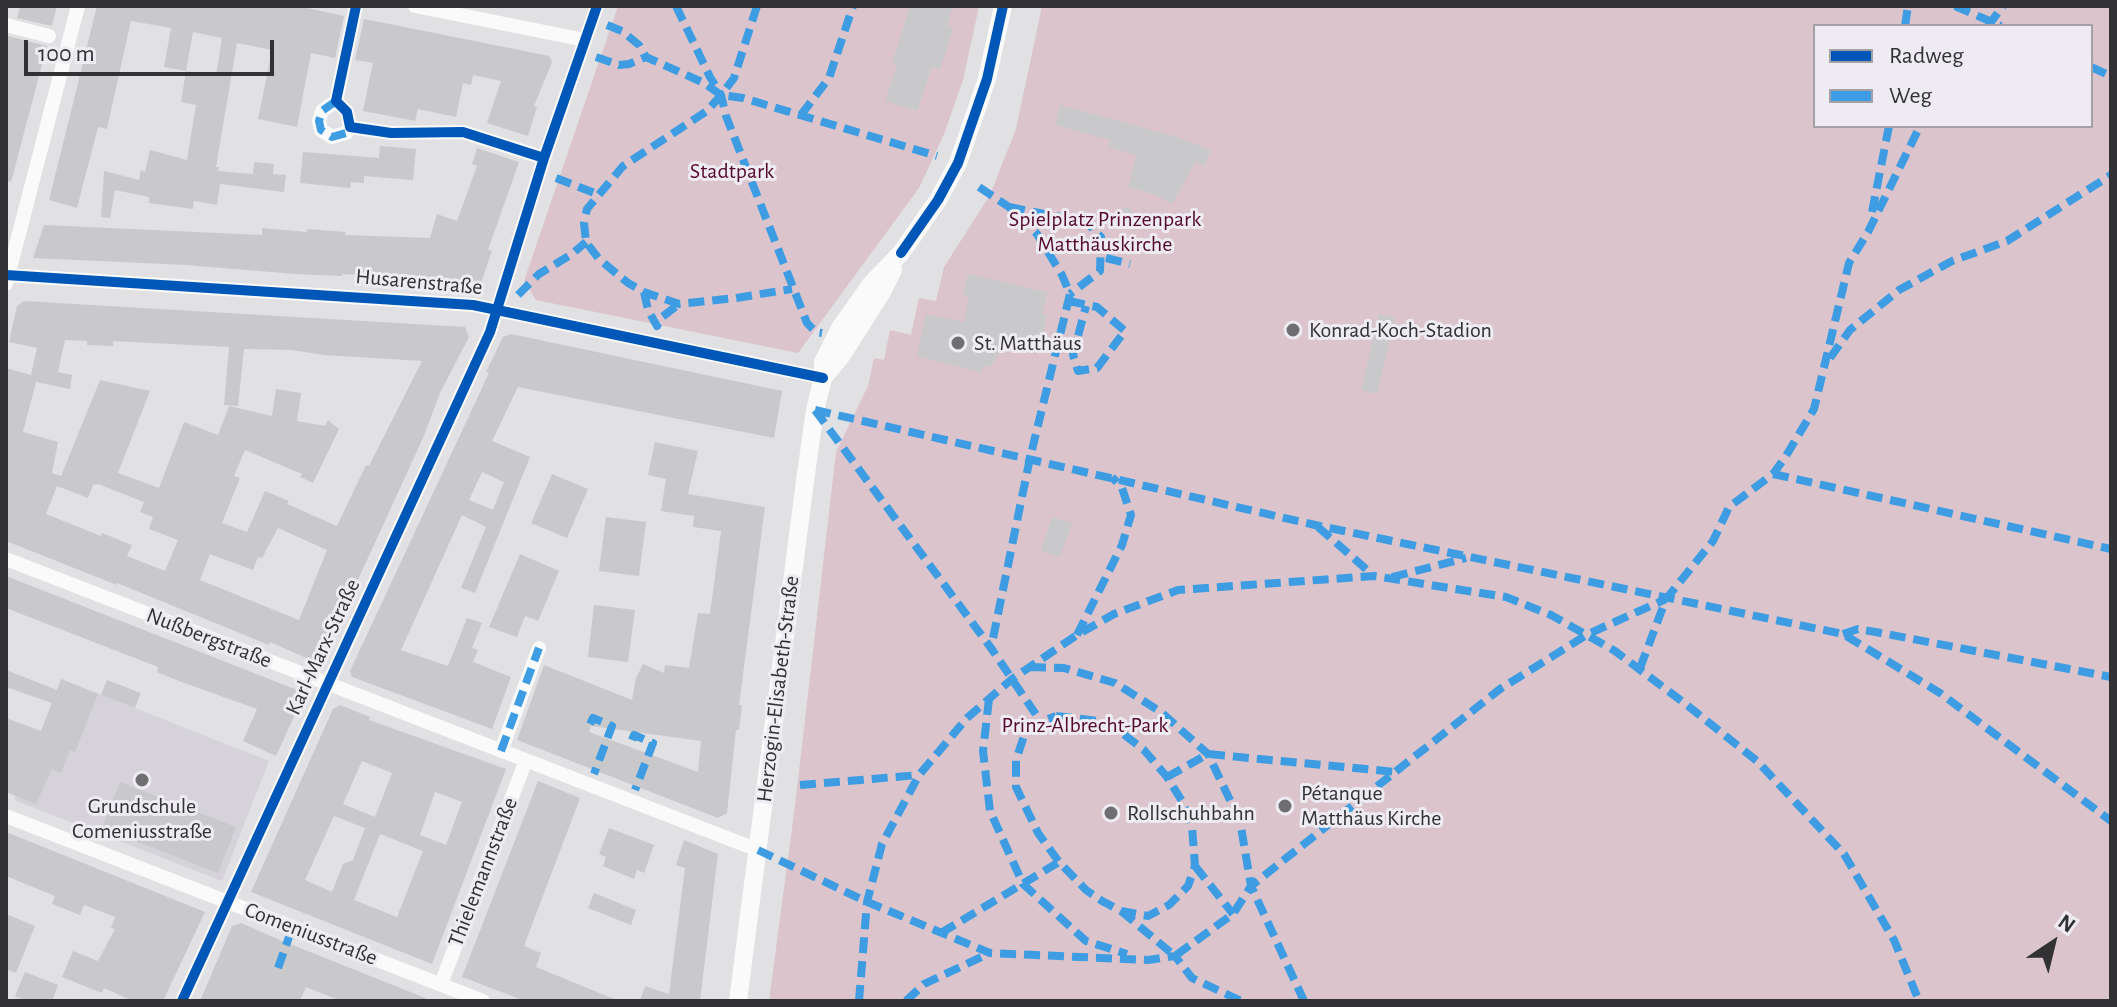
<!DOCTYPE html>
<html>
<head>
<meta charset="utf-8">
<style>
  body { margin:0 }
  #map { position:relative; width:2117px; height:1007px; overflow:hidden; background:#e1e0e3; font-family:"Alegreya Sans",sans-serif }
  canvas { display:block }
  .frame { position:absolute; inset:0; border:8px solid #323133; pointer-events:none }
  .legend { position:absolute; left:1813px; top:24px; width:280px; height:104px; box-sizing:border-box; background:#eeecf2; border:2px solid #a3a1a6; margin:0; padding:10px 14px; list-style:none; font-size:24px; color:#323133 }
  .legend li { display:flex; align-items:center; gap:16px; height:40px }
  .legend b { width:40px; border:2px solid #a3a1a6 }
  .north { position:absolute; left:2013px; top:903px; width:80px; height:80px; -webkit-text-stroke:6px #eeecf2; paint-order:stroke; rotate:35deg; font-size:22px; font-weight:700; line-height:32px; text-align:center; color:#323133 }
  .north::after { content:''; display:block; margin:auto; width:28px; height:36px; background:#323133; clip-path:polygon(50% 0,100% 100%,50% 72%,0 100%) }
  .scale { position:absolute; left:24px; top:40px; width:250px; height:36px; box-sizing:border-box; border:4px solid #323133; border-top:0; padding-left:10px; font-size:24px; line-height:28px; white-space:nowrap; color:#323133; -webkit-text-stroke:6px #eeecf2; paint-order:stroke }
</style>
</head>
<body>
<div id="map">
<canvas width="2117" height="1007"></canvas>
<div class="frame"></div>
<ul class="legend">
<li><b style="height:10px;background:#0057b8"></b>Radweg</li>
<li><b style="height:10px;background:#3e9de2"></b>Weg</li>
</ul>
<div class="north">N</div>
<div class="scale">100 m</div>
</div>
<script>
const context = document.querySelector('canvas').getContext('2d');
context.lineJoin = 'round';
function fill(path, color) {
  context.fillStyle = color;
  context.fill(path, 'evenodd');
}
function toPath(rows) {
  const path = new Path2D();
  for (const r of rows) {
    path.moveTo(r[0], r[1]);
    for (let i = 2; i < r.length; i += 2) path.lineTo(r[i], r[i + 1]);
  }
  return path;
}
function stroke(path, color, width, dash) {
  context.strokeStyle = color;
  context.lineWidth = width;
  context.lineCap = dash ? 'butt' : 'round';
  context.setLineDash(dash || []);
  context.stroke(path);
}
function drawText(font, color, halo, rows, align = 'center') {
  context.font = font + ' "Alegreya Sans",sans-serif';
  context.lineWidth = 6;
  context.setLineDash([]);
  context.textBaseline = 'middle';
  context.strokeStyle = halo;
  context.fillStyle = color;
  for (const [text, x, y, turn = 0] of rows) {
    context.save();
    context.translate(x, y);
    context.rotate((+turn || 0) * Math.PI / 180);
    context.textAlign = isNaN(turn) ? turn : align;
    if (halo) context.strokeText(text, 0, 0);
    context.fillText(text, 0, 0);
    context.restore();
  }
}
fill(toPath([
  [61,679,269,761,222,881,14,800]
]), '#d5d2da');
fill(toPath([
  [618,6,979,6,963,80,944,134,919,188,798,353,536,300,524,281],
  [1042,6,2111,6,2111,1001,769,1001,795,806,836,452,868,386,874,358,884,360,890,330,911,335,919,298,936,301,944,267,990,195,1016,129],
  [1815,26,2091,26,2091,126,1815,126]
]), '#dbc4cb');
fill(toPath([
  [20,6,57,6,52,26,17,18],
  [97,6,298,6,344,16,335,58,311,53,297,127,258,119,272,50,237,43,216,167,219,167,218,171,253,174,254,162,274,164,273,174,286,175,284,192,220,184,217,205,194,201,193,209,149,203,149,197,115,190,110,218,101,217,104,171,139,180,141,170,145,172,150,150,187,160,196,105,181,102,186,71,164,67,171,28,131,21,107,129,98,127,77,208,49,200],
  [193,32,222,38,216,76,186,71],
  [910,6,953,6,947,26,953,28,940,70,932,67,917,111,885,101,897,65,892,63],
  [364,19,549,56,552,62,534,106,537,107,528,136,487,123,501,81,473,75,471,85,463,83,456,117,418,109,415,121,363,111,373,63,355,60],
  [8,36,47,46,11,182,6,181,6,45],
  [1060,105,1177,137,1211,150,1204,166,1195,163,1172,204,1156,195,1128,187,1137,155,1108,147,1110,140,1055,125],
  [380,146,416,149,413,180,364,176,364,183,351,182,350,188,300,183,303,152,379,158],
  [477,148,519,162,488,250,492,251,481,283,342,274,342,276,295,274,186,265,33,258,44,225,262,235,262,228,307,232,307,229,346,232,345,235,430,238,437,214,457,221,477,166,472,164],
  [1128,206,1135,217,1133,225,1126,229,1118,227,1114,221,1116,213],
  [968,274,1047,292,1042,314,1047,315,1038,352,1005,345,990,367,983,366,981,372,917,356,926,314,964,322,969,297,963,296],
  [24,301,465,327,469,337,440,393,423,438,323,656,313,661,270,642,269,645,117,583,117,585,6,541,6,368,31,375,37,348,9,342,17,306],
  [65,340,87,341,87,345,113,346,113,341,229,347,224,405,238,406,244,349,292,350,324,355,422,361,369,466,366,465,337,526,287,504,289,501,265,491,247,532,222,523,240,478,234,476,245,450,302,474,300,477,313,483,339,429,328,420,325,426,297,421,301,393,276,389,272,416,229,406,218,435,184,422,159,488,118,473,150,391,100,380,57,486,88,498,93,485,98,484,144,502,140,512,153,517,149,529,178,540,165,571,127,556,132,545,102,533,101,536,46,514,61,476,52,473,58,442,23,432,36,382,70,389,72,375,58,372],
  [278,528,327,550,299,620,200,580,210,554,253,570,258,557,262,558],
  [1379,314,1395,318,1377,394,1361,390],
  [511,334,782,391,774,438,518,387,492,441,530,457,475,593,461,588,486,527,462,515,401,650,448,666,467,618,482,623,472,648,478,650,473,662,511,677,492,729,352,677,350,671,489,373,486,372,503,337],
  [482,472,504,482,493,510,469,500],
  [655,442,698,451,688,494,765,507,739,705,742,705,739,730,736,730,727,813,718,818,517,740,544,665,632,700,636,678,643,664,664,673,665,665,689,668,698,613,710,614,721,531,693,527,694,516,661,511,666,479,648,475],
  [591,726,701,741,698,772,589,732],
  [552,474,588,489,567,538,531,523],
  [606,517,646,522,639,576,599,571],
  [1052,517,1072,523,1060,557,1041,551],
  [520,554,559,571,538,621,525,616,517,637,489,627],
  [6,576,305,693,276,756,243,741,257,709,179,681,157,672,158,667,6,608],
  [594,605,635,610,628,662,588,657],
  [6,670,57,690,61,679,98,694,75,752,70,750,61,773,52,769,36,804,6,792,6,718,41,731,52,703,6,687],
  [107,680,141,693,135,708,101,695],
  [340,705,370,717,369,720,506,769,432,964,251,892,333,709],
  [362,761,392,773,375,817,343,804],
  [435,792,462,802,446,845,420,835],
  [334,816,365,828,353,860,343,864,332,892,305,880],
  [380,834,423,851,397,917,354,900],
  [538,781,580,798,524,946,541,953,536,967,619,1001,525,1001,462,977],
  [120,782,236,827,218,873,102,828],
  [609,828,654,845,644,873,637,870,634,879,603,866,606,857,599,854],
  [6,832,205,912,163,1001,133,1001,104,988,102,993,62,977,73,951,98,961,115,929,111,928,115,917,84,905,80,915,52,904,55,896,6,876],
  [684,840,718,854,700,1001,640,1001,645,986,669,994,685,868,676,865],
  [594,893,636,910,631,925,588,908],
  [6,914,35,926,16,973,6,969],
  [241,923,280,940,433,1001,341,1001,306,987,300,1001,200,1001,232,926],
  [25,972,58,985,52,1001,28,1001,15,996]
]), '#c9c9cc');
stroke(toPath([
  [356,6,336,101,347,112,350,127,391,133,463,132,544,158],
  [415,6,585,40],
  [6,25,49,36],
  [336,101,322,111,319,121,321,130,332,137,346,133,350,127],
  [6,275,473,305,823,378],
  [6,284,78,6],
  [6,559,758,850],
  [501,751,539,648],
  [6,816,483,1001],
  [441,984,526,760],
  [182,1001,490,332,544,158,597,6]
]), '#fafafb', 14);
stroke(toPath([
  [823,378,842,355,882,292,893,270],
  [738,1001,805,481,815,410,823,378,823,362,840,328,872,283,901,253,938,200,958,163,987,79,1003,6]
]), '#fafafb', 18);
stroke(toPath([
  [676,6,710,77,721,95,726,116,807,323,816,332,822,333],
  [757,6,734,78,721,95,707,111,623,166,587,209,584,223,586,242,599,259,628,283,644,292,679,304,736,298,792,289],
  [1955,6,2001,26],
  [607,25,622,31,639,45,646,57,704,83,721,95,743,98,937,156],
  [1905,26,1908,6],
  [1988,26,2003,6],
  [596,57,619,65,629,64,646,57],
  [2091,67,2111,76],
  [336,101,322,111,319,121,321,130,332,137,346,133,350,127],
  [801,115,829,78,853,6],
  [556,178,597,194],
  [979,187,1009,207,1037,234,1062,275,1070,294,1030,458,991,648],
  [1009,207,1086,222,1101,237,1100,271,1070,294],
  [1872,212,1889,126],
  [1106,258,1130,264],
  [644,292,648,310,657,326,662,317,679,304],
  [518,295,539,274,572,254,586,242],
  [1069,301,1097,307,1125,331,1097,368,1078,371,1073,355,1086,306],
  [1830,358,1850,330,1899,290,1952,261,2007,241,2111,175],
  [815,410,1315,525,1843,634,1940,693,2111,821],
  [815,410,991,648,1041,722],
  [1773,474,2111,549],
  [1318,527,1374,576],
  [1392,577,1466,558],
  [1843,634,1858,629,1881,633,2111,677],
  [1077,635,1122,545,1131,515,1122,488,1112,477],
  [1030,667,1064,668,1115,683,1161,712,1208,754,1240,821,1251,886,1304,1001],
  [1640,668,1666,599,1713,541,1729,507,1773,474,1786,456,1814,409,1849,263,1868,232,1920,126],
  [989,699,983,751,990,811,1023,884,1086,941,1127,954],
  [1056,716,1099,721,1117,729,1144,750,1167,777,1182,801,1192,826,1195,866,1188,886,1169,905,1148,916,1121,911,1102,901,1086,890,1059,862,1038,833,1016,787,1016,760,1024,736,1041,722,1056,716],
  [590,724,593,718,612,726,594,774],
  [632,740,634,735,653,743,635,790],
  [501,751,539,648],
  [1167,777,1208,754,1396,772],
  [800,785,919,775],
  [758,850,865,901,990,953,1148,960,1175,956,1192,978,1241,1001],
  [1195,866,1233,914],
  [1121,911,1175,956,1233,914,1251,886,1500,689,1588,634,1666,599],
  [941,933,1059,862],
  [278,968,289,937],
  [859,1001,867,902,882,844,919,775,967,718,1012,679,1077,635,1114,614,1178,590,1374,576,1506,597,1551,615,1615,651,1683,702,1757,761,1844,854,1894,940,1919,1001],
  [906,1001,924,984,990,953]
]), '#3e9de2', 8, [16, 8]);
stroke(toPath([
  [356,6,336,101,347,112,350,127,391,133,463,132,544,158],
  [901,253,938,200,958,163,987,79,1003,6],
  [6,275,473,305,823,378],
  [182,1001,490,332,544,158,597,6]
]), '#0057b8', 10);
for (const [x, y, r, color] of [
  [1293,330,8,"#6f6e71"],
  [958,343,8,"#6f6e71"],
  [142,780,8,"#6f6e71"],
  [1285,806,8,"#6f6e71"],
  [1111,813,8,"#6f6e71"]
]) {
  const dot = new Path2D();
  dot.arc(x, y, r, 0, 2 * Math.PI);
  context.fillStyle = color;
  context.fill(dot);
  stroke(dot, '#eeecf2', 3);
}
drawText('22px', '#540a29', '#eeecf2', [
  ["Stadtpark",732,171],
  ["Spielplatz Prinzenpark",1105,219],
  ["Matthäuskirche",1105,244],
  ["Prinz-Albrecht-Park",1085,725]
]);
drawText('22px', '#323133', '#eeecf2', [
  ["Husarenstraße",419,282,5],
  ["Nußbergstraße",209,638,21],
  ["Karl-Marx-Straße",323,647,-65],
  ["Herzogin-Elisabeth-Straße",778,689,-83],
  ["Thielemannstraße",483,872,-69],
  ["Comeniusstraße",311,934,21]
]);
drawText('22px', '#323133', '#eeecf2', [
  ["Konrad-Koch-Stadion",1309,330],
  ["St. Matthäus",974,343],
  ["Pétanque",1301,793],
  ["Matthäus Kirche",1301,818],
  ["Grundschule",142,806,"center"],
  ["Comeniusstraße",142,831,"center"],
  ["Rollschuhbahn",1127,813]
], 'left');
</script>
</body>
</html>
